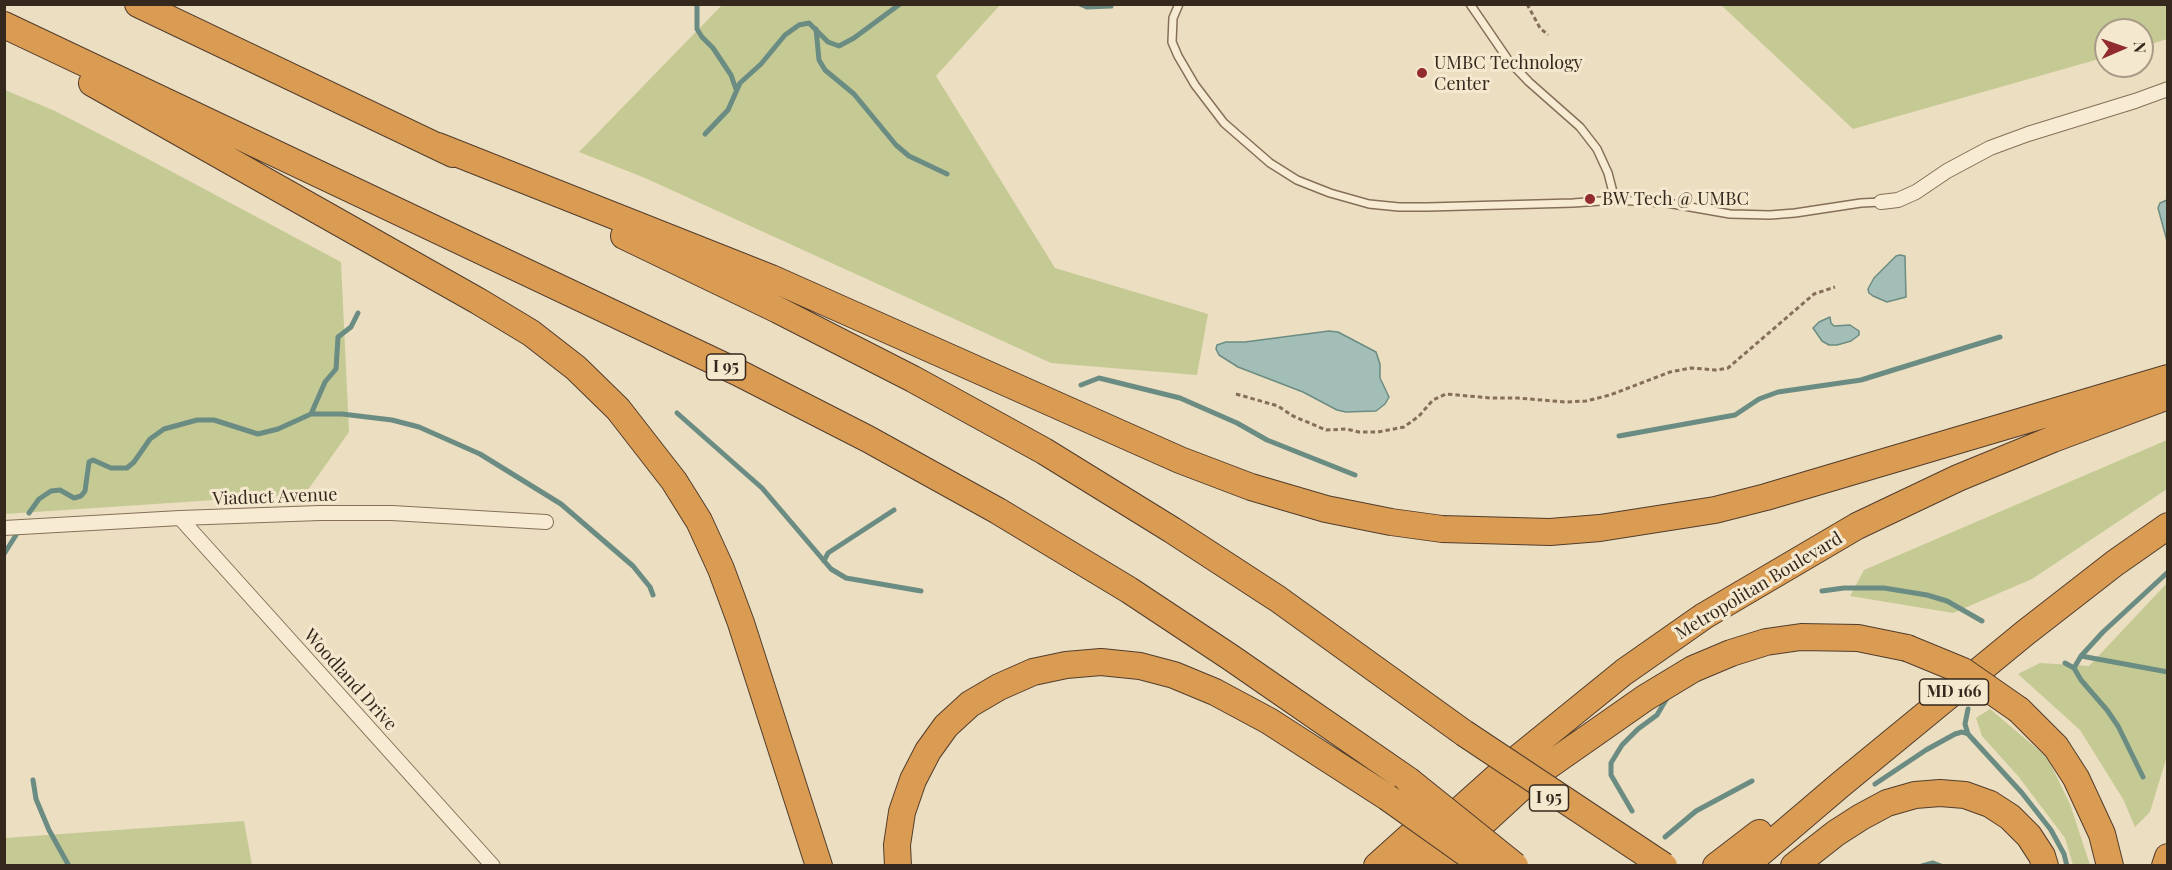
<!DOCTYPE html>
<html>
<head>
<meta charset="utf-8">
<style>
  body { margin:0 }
  #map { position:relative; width:2172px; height:870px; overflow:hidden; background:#ecdec0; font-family:"Playfair Display",serif }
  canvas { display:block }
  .frame { position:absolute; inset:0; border:6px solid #35281d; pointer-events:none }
  .north { position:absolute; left:2094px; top:18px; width:60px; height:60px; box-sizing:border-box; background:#f4e8cf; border:2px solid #a89b88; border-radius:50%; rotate:88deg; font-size:16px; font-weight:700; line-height:24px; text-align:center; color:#35281d }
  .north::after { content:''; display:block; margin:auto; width:21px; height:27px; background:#922b2e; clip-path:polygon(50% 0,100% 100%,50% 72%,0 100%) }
</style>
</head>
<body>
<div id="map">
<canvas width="2172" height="870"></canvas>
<div class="frame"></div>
<div class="north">N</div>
</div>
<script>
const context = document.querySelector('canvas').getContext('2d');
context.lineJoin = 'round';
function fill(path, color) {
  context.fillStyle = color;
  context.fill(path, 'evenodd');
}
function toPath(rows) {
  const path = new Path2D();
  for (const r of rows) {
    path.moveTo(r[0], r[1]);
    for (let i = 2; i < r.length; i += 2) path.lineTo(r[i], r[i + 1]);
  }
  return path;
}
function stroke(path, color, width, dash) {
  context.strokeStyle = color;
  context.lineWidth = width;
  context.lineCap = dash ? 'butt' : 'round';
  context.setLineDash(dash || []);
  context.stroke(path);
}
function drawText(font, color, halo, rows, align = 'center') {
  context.font = font + ' "Playfair Display",serif';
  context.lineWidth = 6;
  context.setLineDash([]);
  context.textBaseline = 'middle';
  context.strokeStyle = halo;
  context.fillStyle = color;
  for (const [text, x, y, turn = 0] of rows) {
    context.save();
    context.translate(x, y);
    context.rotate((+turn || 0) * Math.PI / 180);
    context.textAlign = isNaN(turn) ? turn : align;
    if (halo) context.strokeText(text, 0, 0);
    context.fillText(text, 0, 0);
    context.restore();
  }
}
fill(toPath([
  [723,4,1000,5,936,76,1055,268,1208,314,1197,375,1051,363,645,178,579,152],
  [1721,5,2167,5,2167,39,2142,47,2142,30,2106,30,2106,57,1853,129],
  [5,90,55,111,150,160,341,262,349,432,305,494,5,514],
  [2167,440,2167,489,2032,579,1953,613,1850,596,1864,570],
  [2167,583,2167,756,2150,812,2135,827,2123,799,2080,730,2018,674,2040,663,2089,666],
  [1990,709,2047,757,2070,804,2090,865,2073,865,2065,838,2018,776,1982,736,1976,718],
  [244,821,252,865,5,865,5,838]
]), '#c5ca95');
const water = toPath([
  [2167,200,2167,241,2158,208,2160,203,2167,200],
  [1900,255,1905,256,1906,297,1887,302,1873,296,1869,293,1868,289,1874,278,1896,256,1900,255],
  [1830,317,1831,323,1834,326,1850,325,1859,331,1859,335,1851,341,1837,345,1829,345,1822,341,1813,328,1819,322,1830,317],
  [1329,331,1338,332,1376,352,1380,364,1380,378,1389,397,1385,404,1376,411,1346,412,1337,410,1303,392,1238,367,1219,355,1216,349,1217,345,1226,342,1245,342,1329,331]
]);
fill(water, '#a3beb6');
stroke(water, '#6b8c83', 1.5);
stroke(toPath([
  [697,4,697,29,702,37,713,48,731,75,736,89],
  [1080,4,1087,7,1111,6],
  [816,29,819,60,825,70,854,94,896,145,909,156,947,174],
  [705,134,728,110,740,83,761,64,785,35,799,25,809,23,828,42,839,46,854,38,900,4],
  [1081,385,1099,378,1180,398,1237,423,1267,440,1355,475],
  [677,413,762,488,831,569,846,578,921,591],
  [311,414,325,382,336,369,338,337,351,327,358,313],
  [1619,436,1735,415,1759,399,1778,392,1861,380,2000,337],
  [29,513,39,499,51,491,60,490,74,498,81,496,85,491,89,462,93,460,111,468,127,468,134,462,150,439,164,429,197,420,214,420,258,434,278,429,311,414,342,414,392,420,419,427,480,454,561,504,633,566,650,587,653,595],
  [4,554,16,535],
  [824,561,828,553,894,510],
  [1822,591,1844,588,1884,588,1927,595,1947,601,1982,621],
  [2081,656,2168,672],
  [2065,663,2074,668,2081,680,2107,710,2118,726,2143,777],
  [2074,668,2081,656,2103,632,2168,572],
  [1968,709,1965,724,1968,734,2022,793,2051,830,2064,854,2067,866],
  [33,780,36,799,49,830,69,866],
  [1875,784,1926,750,1955,734,1962,732,1968,734],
  [1632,811,1611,775,1611,763,1622,745,1638,729,1657,715,1667,698],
  [1665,837,1696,811,1752,781],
  [1922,866,1933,863,1941,866]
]), '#6b8c83', 5);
const lane = toPath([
  [1179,4,1173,18,1172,42,1178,56,1195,85,1224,123,1270,163,1297,180,1330,193,1369,204,1399,207,1428,207,1573,203,1615,200,1667,203,1730,214,1770,215,1795,213,1861,203,1881,202],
  [1470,4,1509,61,1529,82,1580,127,1597,149,1608,173,1615,200]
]);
const street = toPath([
  [1881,202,1898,200,1916,192,1947,171,1990,148,2028,134,2135,101,2168,89],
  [180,518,493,866],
  [4,528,180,518,320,513,392,513,546,522]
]);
const highway = toPath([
  [138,4,453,154],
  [4,25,737,372,868,439,998,511,1129,590,1230,657,1408,780],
  [92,83,478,301,531,333,576,368,618,409,674,481,699,521,721,569,741,623,819,866],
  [438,146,771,278,1180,460,1251,487,1326,509,1391,522,1442,529,1550,532,1600,528,1715,510,1766,497,2168,378],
  [624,236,778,310,913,379,1044,451,1172,530,1278,599,1464,733],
  [2019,710,2056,747,2076,778,2102,834,2110,866],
  [898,866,897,845,902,812,913,780,928,751,946,726,970,704,999,687,1033,672,1066,665,1101,662,1140,666,1174,675,1215,692,1269,721,1387,797],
  [1377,866,1427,821],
  [1406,866,1441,827,1518,758,1624,672,1704,616,1857,526,1958,478,2053,439,2168,396],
  [1436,866,1535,775,1645,698,1693,669,1731,653,1766,642,1801,637,1858,638,1907,648],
  [1716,866,1759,833],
  [1745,866,1840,785,2025,633,2115,563,2168,526],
  [1794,866,1836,833,1861,817,1887,803,1915,795,1940,793,1965,795,1990,804,2010,817,2029,836,2042,856,2045,866],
  [2165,866,2168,857]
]);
stroke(lane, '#856f59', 10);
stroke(street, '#856f59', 16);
stroke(highway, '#523d2d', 28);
stroke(toPath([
  [1527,4,1540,28,1548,35],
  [1236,394,1278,406,1293,416,1326,430,1346,429,1359,432,1378,432,1404,427,1419,416,1433,400,1446,394,1491,398,1518,398,1565,402,1586,401,1610,395,1670,372,1691,368,1716,370,1728,368,1814,294,1835,287]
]), '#856f59', 3, [4.5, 3]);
stroke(lane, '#f7ecd3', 7);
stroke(street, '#f7ecd3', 14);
stroke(highway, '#da9b52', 26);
const highwayBridge = toPath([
  [1907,648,1963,671,2019,710],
  [1464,733,1664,866],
  [1408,780,1515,866],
  [1387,797,1484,866]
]);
stroke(highwayBridge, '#523d2d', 28, []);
stroke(highwayBridge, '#da9b52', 26);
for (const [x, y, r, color] of [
  [1422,73,6,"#922b2e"],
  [1590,199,6,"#922b2e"]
]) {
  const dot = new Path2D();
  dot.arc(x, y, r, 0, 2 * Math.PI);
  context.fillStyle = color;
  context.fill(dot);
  stroke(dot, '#f4e8cf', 2);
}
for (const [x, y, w] of [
  [726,367,39],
  [1954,692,69],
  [1549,798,39]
]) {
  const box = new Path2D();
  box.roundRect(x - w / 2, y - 13, w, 26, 4.5);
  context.fillStyle = '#f4e8cf';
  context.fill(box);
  stroke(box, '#35281d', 1.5);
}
drawText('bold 16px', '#35281d', null, [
  ["I 95",726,367],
  ["MD 166",1954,692],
  ["I 95",1549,798]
]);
drawText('18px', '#35281d', '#f4e8cf', [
  ["UMBC Technology",1434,63],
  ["Center",1434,84],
  ["BW Tech @ UMBC",1602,199]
], 'left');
drawText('18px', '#35281d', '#f4e8cf', [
  ["Viaduct Avenue",275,497,-2],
  ["Metropolitan Boulevard",1759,586,-31],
  ["Woodland Drive",350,680,48]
]);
</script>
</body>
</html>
